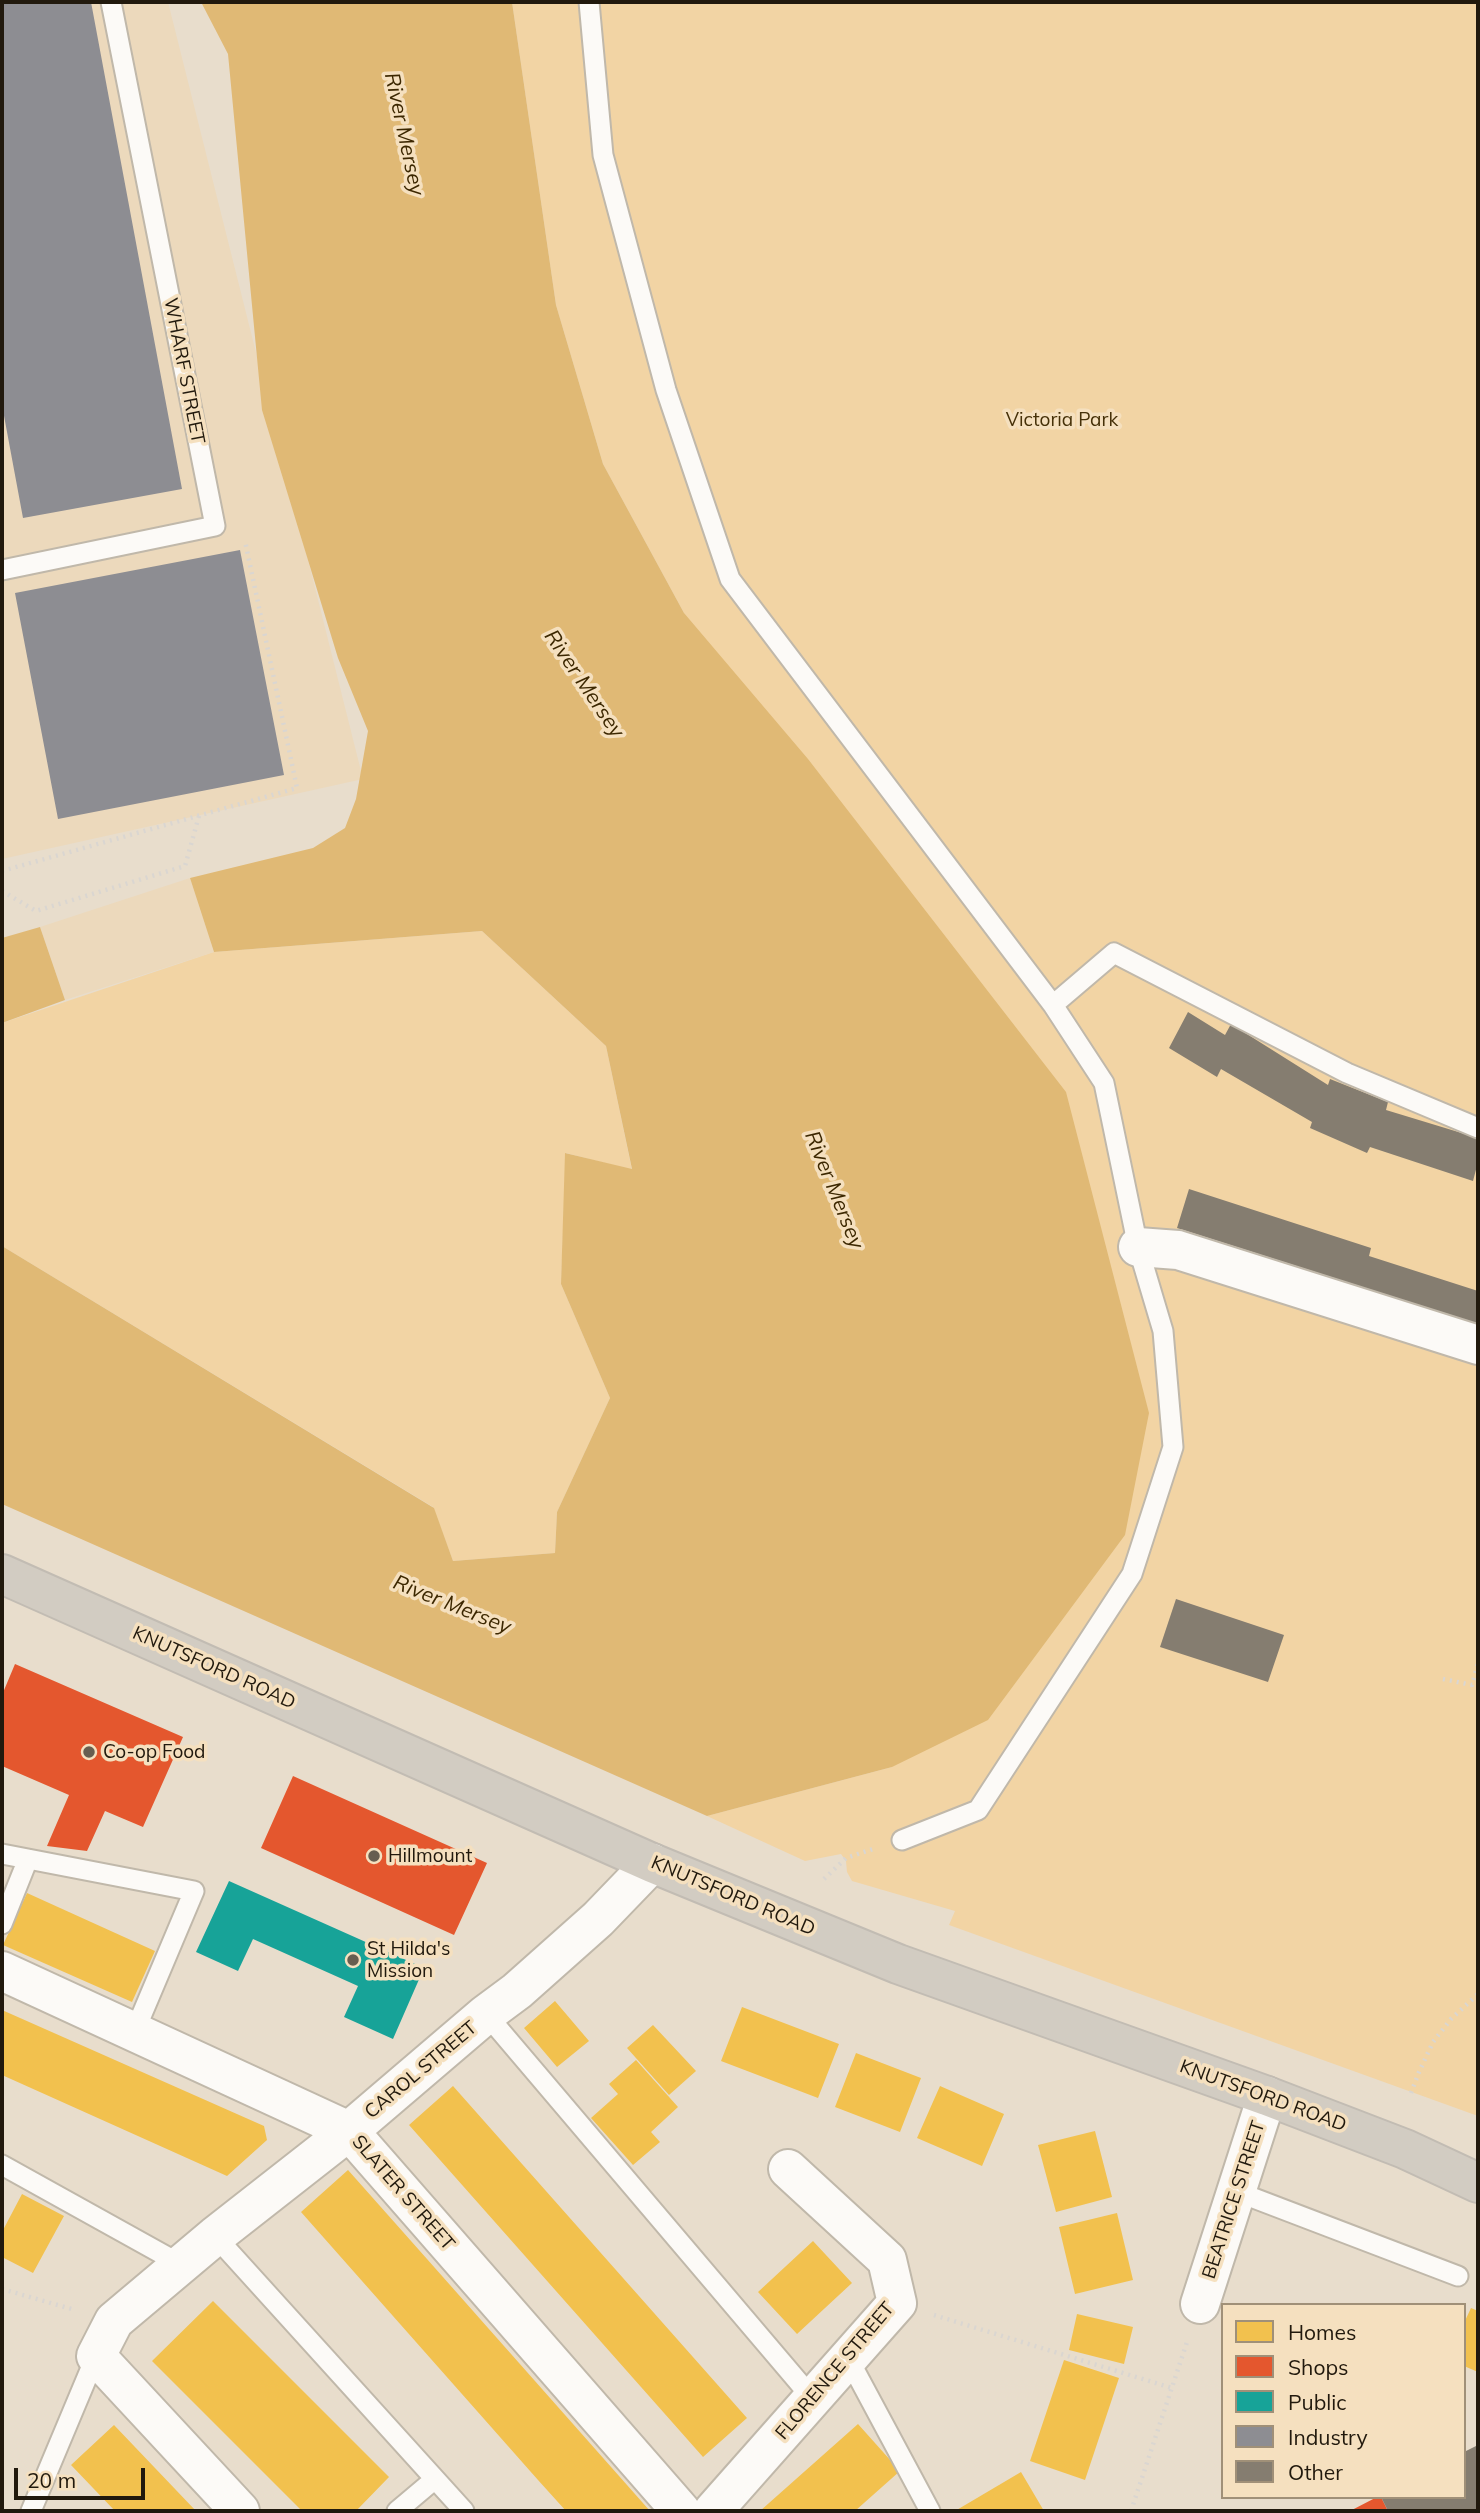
<!DOCTYPE html>
<html>
<head>
<meta charset="utf-8">
<style>
  body { margin:0 }
  #map { position:relative; width:1480px; height:2513px; overflow:hidden; background:#e8ddcc; font-family:Mulish,sans-serif }
  canvas { display:block }
  .frame { position:absolute; inset:0; border:4px solid #21190d; pointer-events:none }
  .legend { position:absolute; left:1221px; top:2303px; width:245px; height:196px; box-sizing:border-box; background:#f5e0bf; border:2px solid #a09078; margin:0; padding:9px 12px; list-style:none; font-size:21px; color:#21190d }
  .legend li { display:flex; align-items:center; gap:14px; height:35px }
  .legend b { width:35px; border:2px solid #a09078 }
  .scale { position:absolute; left:14px; top:2468px; width:131px; height:32px; box-sizing:border-box; border:4px solid #21190d; border-top:0; padding-left:9px; font-size:21px; line-height:24px; white-space:nowrap; color:#21190d; -webkit-text-stroke:5px #f5e0bf; paint-order:stroke }
</style>
</head>
<body>
<div id="map">
<canvas width="1480" height="2513"></canvas>
<div class="frame"></div>
<ul class="legend">
<li><b style="height:19px;background:#f2c14e"></b>Homes</li>
<li><b style="height:19px;background:#e4572e"></b>Shops</li>
<li><b style="height:19px;background:#17a398"></b>Public</li>
<li><b style="height:19px;background:#8d8d92"></b>Industry</li>
<li><b style="height:19px;background:#857d70"></b>Other</li>
</ul>
<div class="scale">20 m</div>
</div>
<script>
const context = document.querySelector('canvas').getContext('2d');
context.lineJoin = 'round';
function fill(path, color) {
  context.fillStyle = color;
  context.fill(path, 'evenodd');
}
function toPath(rows) {
  const path = new Path2D();
  for (const r of rows) {
    path.moveTo(r[0], r[1]);
    for (let i = 2; i < r.length; i += 2) path.lineTo(r[i], r[i + 1]);
  }
  return path;
}
function stroke(path, color, width, dash) {
  context.strokeStyle = color;
  context.lineWidth = width;
  context.lineCap = dash ? 'butt' : 'round';
  context.setLineDash(dash || []);
  context.stroke(path);
}
function drawText(font, color, halo, rows, align = 'center') {
  context.font = font + ' Mulish,sans-serif';
  context.lineWidth = 7;
  context.setLineDash([]);
  context.textBaseline = 'middle';
  context.strokeStyle = halo;
  context.fillStyle = color;
  for (const [text, x, y, turn = 0] of rows) {
    context.save();
    context.translate(x, y);
    context.rotate((+turn || 0) * Math.PI / 180);
    context.textAlign = isNaN(turn) ? turn : align;
    if (halo) context.strokeText(text, 0, 0);
    context.fillText(text, 0, 0);
    context.restore();
  }
}
fill(toPath([
  [2,2,168,2,363,779,2,859],
  [190,878,214,952,65,1000,40,927]
]), '#ecd9bc');
fill(toPath([
  [512,2,1478,2,1478,2116,949,1925,955,1911,852,1881,847,1872,846,1861,841,1854,805,1861,707,1816,892,1767,684,613,603,464,556,305],
  [482,931,606,1046,632,1170,566,1153,561,1284,610,1398,557,1512,555,1553,453,1561,433,1507,2,1246,2,1023,214,952]
]), '#f2d4a4');
fill(toPath([
  [201,2,512,2,556,305,603,464,684,613,808,759,1066,1092,1149,1413,1125,1535,988,1720,892,1767,707,1816,2,1504,2,1246,434,1508,453,1561,555,1553,557,1512,610,1398,561,1284,565,1153,632,1169,606,1046,482,931,214,952,190,878,313,848,345,828,356,799,368,731,338,658,262,410,228,54],
  [40,927,65,1000,2,1023,2,938]
]), '#e0b975');
fill(toPath([
  [27,1893,155,1951,132,2002,3,1945],
  [555,2001,589,2041,557,2067,524,2028],
  [742,2007,839,2044,818,2098,721,2061],
  [2,2010,264,2126,267,2140,227,2176,2,2075],
  [653,2025,696,2071,669,2095,627,2048],
  [856,2053,921,2078,900,2132,835,2107],
  [636,2060,678,2107,651,2132,660,2142,633,2165,591,2118,618,2094,609,2084],
  [453,2086,747,2418,703,2457,409,2125],
  [940,2086,1004,2114,982,2166,917,2138],
  [1095,2131,1112,2197,1056,2212,1038,2145],
  [348,2170,427,2259,650,2511,566,2511,538,2480,301,2212],
  [22,2194,64,2216,33,2273,2,2257,2,2232],
  [1117,2213,1133,2280,1075,2294,1059,2227],
  [813,2241,852,2283,797,2334,758,2292],
  [213,2301,389,2477,356,2511,302,2511,152,2361],
  [1471,2308,1478,2311,1478,2372,1464,2366,1464,2323],
  [1077,2314,1133,2327,1124,2364,1069,2350],
  [1064,2360,1119,2378,1085,2480,1030,2461],
  [858,2424,900,2471,855,2511,760,2511],
  [114,2425,196,2511,115,2511,71,2465],
  [1021,2472,1044,2511,955,2511]
]), '#f2c14e');
fill(toPath([
  [15,1664,183,1737,143,1827,105,1811,87,1851,47,1846,69,1795,2,1766,2,1695],
  [293,1776,487,1863,454,1935,261,1848],
  [1377,2497,1381,2497,1388,2511,1350,2511]
]), '#e4572e');
fill(toPath([
  [229,1881,424,1968,393,2039,344,2017,358,1986,253,1939,238,1971,196,1952]
]), '#17a398');
fill(toPath([
  [2,2,91,2,182,489,23,518,2,405],
  [240,550,284,775,58,819,15,593]
]), '#8d8d92');
fill(toPath([
  [1188,1012,1225,1035,1231,1024,1328,1085,1330,1079,1388,1102,1386,1110,1478,1138,1478,1162,1473,1181,1370,1147,1367,1153,1310,1128,1312,1122,1221,1069,1217,1077,1169,1048],
  [1189,1189,1371,1248,1369,1256,1478,1291,1478,1324,1177,1228],
  [1176,1599,1284,1635,1268,1682,1160,1647],
  [1478,2445,1478,2511,1388,2511,1381,2497,1464,2497,1464,2452]
]), '#857d70');
const lane = toPath([
  [589,2,603,155,666,390,730,579,1053,1005,1104,1083,1138,1247,1163,1331,1173,1447,1132,1574,978,1810,902,1840],
  [2,570,215,526,111,2],
  [1053,1005,1114,953,1347,1073,1478,1128],
  [2,1854,194,1891,134,2033],
  [2,1924,28,1859],
  [486,2014,813,2399],
  [2,2165,182,2265],
  [1238,2192,1458,2276],
  [215,2236,464,2511],
  [848,2358,930,2511],
  [31,2511,96,2356],
  [397,2511,435,2479]
]);
const street = toPath([
  [1138,1247,1178,1250,1478,1345],
  [2,1971,349,2131,681,2511],
  [1200,2304,1267,2096],
  [240,2511,96,2356,114,2321,215,2236,349,2131,486,2014,517,1991,598,1919,652,1863],
  [713,2511,897,2303,887,2260,788,2169]
]);
const highway = toPath([
  [2,1574,652,1863,781,1916,898,1964,1267,2096,1405,2149,1478,2183]
]);
stroke(lane, '#c0b8aa', 23);
stroke(street, '#c0b8aa', 42);
stroke(highway, '#c2bcb3', 42);
stroke(toPath([
  [2,871,297,788,245,541],
  [2,891,36,911,185,866,199,816],
  [1443,1679,1472,1685,1478,1663],
  [824,1879,846,1858,873,1849],
  [1411,2093,1419,2072,1433,2042,1451,2019,1478,1994],
  [2,2289,75,2310],
  [934,2315,1172,2388],
  [1131,2511,1187,2342]
]), '#dad6d1', 4.5, [2, 5]);
stroke(lane, '#fcfaf7', 19);
stroke(street, '#fcfaf7', 38);
stroke(highway, '#d2ccc2', 38);
for (const [x, y, r, color] of [
  [89,1752,7,"#675e50"],
  [374,1856,7,"#675e50"],
  [353,1960,7,"#675e50"]
]) {
  const dot = new Path2D();
  dot.arc(x, y, r, 0, 2 * Math.PI);
  context.fillStyle = color;
  context.fill(dot);
  stroke(dot, '#f5e0bf', 2.5);
}
drawText('19px', '#21190d', '#f5e0bf', [
  ["WHARF STREET",184,371,79],
  ["KNUTSFORD ROAD",214,1668,24],
  ["KNUTSFORD ROAD",733,1896,23],
  ["CAROL STREET",421,2070,-40],
  ["KNUTSFORD ROAD",1263,2096,20],
  ["SLATER STREET",403,2193,49],
  ["BEATRICE STREET",1234,2200,-72],
  ["FLORENCE STREET",835,2371,-50]
]);
drawText('19px', '#463109', '#f5e0bf', [
  ["Victoria Park",1062,420]
]);
drawText('19px', '#21190d', '#f5e0bf', [
  ["Co-op Food",103,1752],
  ["Hillmount",388,1856],
  ["St Hilda's",367,1949],
  ["Mission",367,1971]
], 'left');
drawText('italic 21px', '#3c2700', '#f5e0bf', [
  ["River Mersey",404,134,78],
  ["River Mersey",584,684,56],
  ["River Mersey",834,1190,68],
  ["River Mersey",452,1605,22]
]);
</script>
</body>
</html>
